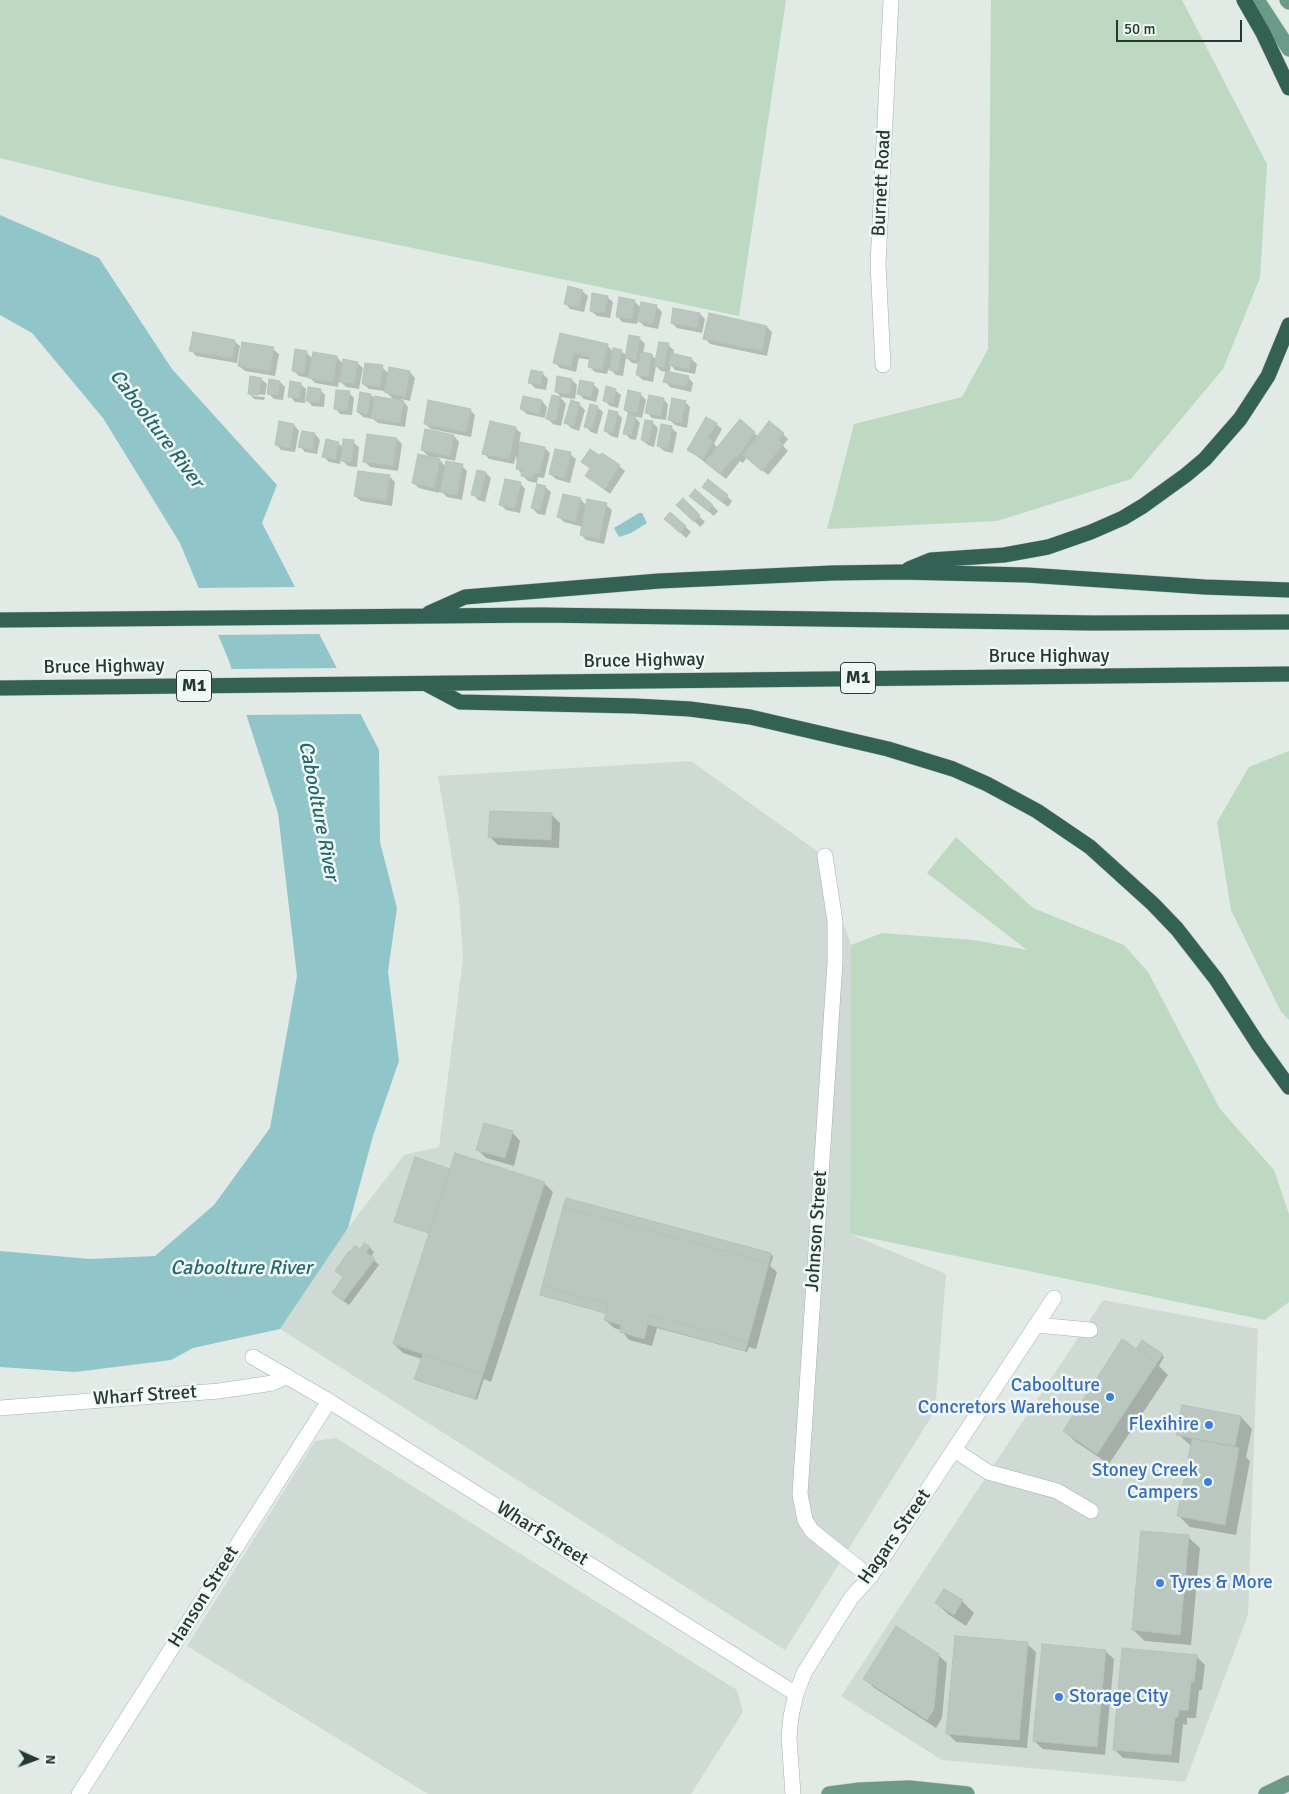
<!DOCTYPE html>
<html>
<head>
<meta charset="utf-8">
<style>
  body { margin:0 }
  #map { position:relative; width:1289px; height:1794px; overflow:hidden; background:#e1eae5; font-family:Signika,sans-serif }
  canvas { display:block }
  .north { position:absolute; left:10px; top:1734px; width:50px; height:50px; -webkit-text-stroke:4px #f1f7f4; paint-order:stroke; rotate:92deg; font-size:14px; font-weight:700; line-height:20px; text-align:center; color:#243931 }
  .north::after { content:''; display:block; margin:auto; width:18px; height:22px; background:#243931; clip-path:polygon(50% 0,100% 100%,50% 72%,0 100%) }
  .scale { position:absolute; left:1116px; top:20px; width:126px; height:22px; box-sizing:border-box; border:2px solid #243931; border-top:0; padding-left:6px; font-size:15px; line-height:18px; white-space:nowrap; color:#243931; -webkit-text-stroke:4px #f1f7f4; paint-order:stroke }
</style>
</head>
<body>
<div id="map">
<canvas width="1289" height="1794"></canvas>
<div class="north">N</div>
<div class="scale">50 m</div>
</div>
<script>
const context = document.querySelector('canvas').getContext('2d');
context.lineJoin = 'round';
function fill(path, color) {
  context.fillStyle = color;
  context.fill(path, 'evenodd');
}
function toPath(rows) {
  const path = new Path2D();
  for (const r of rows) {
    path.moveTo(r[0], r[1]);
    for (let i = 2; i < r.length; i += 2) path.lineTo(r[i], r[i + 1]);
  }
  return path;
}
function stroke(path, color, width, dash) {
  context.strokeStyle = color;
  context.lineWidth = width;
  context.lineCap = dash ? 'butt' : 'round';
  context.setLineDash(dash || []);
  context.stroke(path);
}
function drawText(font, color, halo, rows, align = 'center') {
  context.font = font + ' Signika,sans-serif';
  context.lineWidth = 5;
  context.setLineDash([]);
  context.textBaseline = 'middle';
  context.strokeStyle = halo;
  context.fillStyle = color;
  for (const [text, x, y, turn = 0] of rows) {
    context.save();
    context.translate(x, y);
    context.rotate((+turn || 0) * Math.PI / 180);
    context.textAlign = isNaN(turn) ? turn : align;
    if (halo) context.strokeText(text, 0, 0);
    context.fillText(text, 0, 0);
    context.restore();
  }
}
fill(toPath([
  [691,761,817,851,851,945,850,1234,946,1274,935,1411,785,1650,280,1329,348,1228,404,1155,439,1147,463,959,459,900,438,776],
  [1103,1300,1258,1329,1248,1615,1185,1782,942,1760,841,1696],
  [336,1438,737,1690,743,1712,691,1794,428,1794,187,1646,315,1441]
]), '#d0dad4');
fill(toPath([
  [0,0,786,0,739,316,105,184,0,158],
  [991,0,1182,0,1267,164,1260,278,1223,369,1131,479,997,521,827,529,854,424,962,397,988,349],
  [1289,751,1289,1020,1280,1010,1231,910,1217,822,1249,767],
  [956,837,1033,908,1124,945,1148,972,1220,1109,1274,1170,1289,1214,1289,1302,1265,1320,850,1234,851,945,882,933,974,940,1027,950,927,873]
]), '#bdd9c1');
fill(toPath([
  [0,215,99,258,172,369,277,485,262,523,379,750,380,842,397,908,388,971,399,1061,373,1136,348,1228,280,1329,193,1348,171,1360,75,1372,0,1367,0,1251,90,1259,155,1256,214,1205,270,1128,297,976,278,813,229,661,180,543,103,418,32,333,0,315],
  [639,513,642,513,647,523,631,533,619,537,614,528]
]), '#90c6c9');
fill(toPath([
  [298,587,322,634,216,635,196,588],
  [339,668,363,714,244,715,229,669]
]), '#e1eae5');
fill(toPath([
  [582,291,588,296,584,312,570,309,565,303],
  [607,297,613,302,610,318,597,316,591,311],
  [634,301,641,308,656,306,662,312,658,329,644,326,638,320,637,324,622,322,617,316],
  [700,314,705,319,702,333,677,328,672,323],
  [767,327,772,332,767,356,710,344,705,338],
  [561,335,607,345,613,352,621,351,627,356,640,339,645,344,643,354,652,355,656,360,668,345,674,350,673,355,691,359,697,364,695,374,675,370,671,365,669,373,688,377,693,383,691,392,670,387,665,381,667,372,661,371,656,366,653,382,643,380,637,375,639,364,632,363,626,357,623,376,616,375,609,368,607,374,595,372,589,366,591,360,579,358,576,372,560,368,555,363],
  [234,341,240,346,237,363,196,356,191,350],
  [273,349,279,354,275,376,245,371,239,366],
  [306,352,313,359,337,357,343,364,357,363,363,368,359,389,346,387,339,380,338,387,315,383,310,378,299,376,294,371],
  [382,367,389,374,410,372,415,378,410,401,401,399,408,407,405,427,378,423,373,419,363,417,358,412,361,393,371,395,375,399,394,400,385,391,369,389,363,384],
  [542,373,548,379,546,390,535,388,529,382],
  [261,379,267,384,265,395,253,393,253,396,265,397,264,400,254,399,249,393],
  [572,380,577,385,575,399,561,397,556,391],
  [280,382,285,387,283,400,274,399,268,393],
  [300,384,306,389,305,403,295,402,290,396],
  [593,384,599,390,596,402,584,399,579,394],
  [320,390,325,395,324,407,312,406,307,400],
  [615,390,621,395,618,408,610,406,605,401],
  [349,393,354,398,352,415,340,414,335,408],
  [640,394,646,400,642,418,634,416,640,423,636,440,630,439,625,433,632,417,625,410],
  [553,396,561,398,566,404,561,426,553,424,548,419],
  [524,397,542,401,547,407,545,418,527,414,521,409],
  [663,399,668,404,666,420,652,418,647,412],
  [685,402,690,407,687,428,675,425,670,420],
  [579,404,585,410,579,431,571,428,566,423],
  [597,407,603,412,597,434,591,432,586,427],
  [470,410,475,415,471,437,431,429,425,424],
  [617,413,622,418,618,438,611,436,605,431],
  [652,422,658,428,654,447,648,445,642,440],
  [716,424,722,429,714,444,718,448,754,433,759,437,783,434,788,439,783,446,788,451,768,475,747,457,743,463,740,461,726,479,689,450],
  [294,425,299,431,295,452,281,450,276,444],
  [671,427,677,433,673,453,664,451,658,446],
  [515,428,521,433,519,443,545,448,550,453,544,478,538,477,537,483,528,481,522,475,518,469,516,456,514,464,489,459,484,453],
  [315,434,320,440,317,454,305,452,300,446],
  [454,436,459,442,455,461,437,457,446,467,462,466,467,471,462,500,447,497,440,490,439,493,419,488,413,483,430,458,422,450],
  [397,439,402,444,398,471,370,467,364,461],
  [353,442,359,447,357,467,348,466,341,459,340,464,329,462,324,457,338,443,344,448],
  [570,454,576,459,570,483,556,479,550,474],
  [583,462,619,466,625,471,610,494,586,476,591,469],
  [486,473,491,478,485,502,478,500,473,494],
  [389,476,395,482,392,506,361,501,355,496],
  [520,483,525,489,520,513,506,510,500,504],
  [545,487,551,492,545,515,538,514,532,508],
  [709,492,727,496,732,501,728,507],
  [580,499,587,506,606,505,612,510,604,544,586,540,581,534,583,527,564,522,559,517],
  [683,500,705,522,700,527,678,505],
  [696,501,713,506,718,511,714,516],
  [670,513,691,532,686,538,671,524],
  [551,814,560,823,559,848,498,845,490,837],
  [512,1132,520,1141,514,1166,486,1158,478,1150],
  [456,1154,545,1184,553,1192,491,1382,484,1379,477,1400,418,1381,416,1378,422,1359,403,1353,394,1344,430,1234,396,1221,451,1170],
  [369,1247,374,1252,371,1257,379,1265,349,1305,339,1298],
  [771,1254,773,1257,770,1266,777,1272,756,1349,749,1347,747,1352,657,1328,652,1346,629,1340,621,1330,614,1328,605,1320,607,1314,541,1295],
  [1136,1350,1162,1355,1164,1357,1159,1366,1168,1375,1109,1464,1076,1442,1064,1431],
  [1241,1417,1252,1429,1246,1457,1250,1461,1236,1535,1190,1527,1178,1515,1191,1446,1178,1434],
  [1188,1537,1200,1548,1191,1645,1145,1641,1133,1630],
  [944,1590,962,1601,974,1613,966,1626,948,1614,936,1603],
  [1027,1644,1036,1652,1027,1748,956,1742,947,1733],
  [1105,1651,1114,1659,1105,1755,1043,1749,1034,1741],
  [938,1655,947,1663,942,1718,936,1728,873,1687,865,1679],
  [1196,1656,1205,1665,1202,1690,1199,1690,1196,1718,1187,1718,1187,1725,1183,1724,1179,1763,1123,1758,1114,1749]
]), '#0003');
const building = toPath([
  [568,286,583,290,579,307,564,304,568,286],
  [592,293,608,296,605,313,590,311,592,293],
  [619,297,635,300,632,319,616,317,619,297],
  [641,302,657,305,653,324,637,321,641,302],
  [673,308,700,313,697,328,671,323,673,308],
  [709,313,767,326,762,351,703,339,709,313],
  [193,332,235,340,232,358,189,351,193,332],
  [560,333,608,344,602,370,588,367,590,357,574,353,571,367,553,363,560,333],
  [629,335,640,337,636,360,625,358,629,335],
  [242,342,274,347,270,371,238,366,242,342],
  [659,342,669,343,664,368,654,366,659,342],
  [613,348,622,350,618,371,609,370,613,348],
  [295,349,307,351,304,373,292,371,295,349],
  [313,352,337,356,333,382,308,378,313,352],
  [641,352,652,354,648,377,636,375,641,352],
  [671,353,692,358,689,369,668,365,671,353],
  [343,359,358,362,354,384,339,382,343,359],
  [365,363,383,365,380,387,362,384,365,363],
  [389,367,410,371,405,397,384,392,389,367],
  [531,370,543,372,541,385,528,383,531,370],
  [666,371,689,376,686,387,663,382,666,371],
  [250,376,262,378,259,395,248,394,250,376],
  [557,376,572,379,570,394,555,392,557,376],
  [269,379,280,381,278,395,267,394,269,379],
  [580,380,594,383,591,397,577,394,580,380],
  [290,381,301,383,300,398,288,397,290,381],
  [606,386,616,389,613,403,603,401,606,386],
  [308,387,321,389,319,403,306,401,308,387],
  [336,390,350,391,347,411,334,409,336,390],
  [628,390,641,393,637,413,624,410,628,390],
  [360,392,371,394,368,414,357,412,360,392],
  [552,395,561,397,556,421,546,419,552,395],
  [649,395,664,398,661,416,645,413,649,395],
  [374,396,404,401,400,423,371,418,374,396],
  [523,396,542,400,539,414,520,409,523,396],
  [672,398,686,401,681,423,668,420,672,398],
  [428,400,471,409,466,432,424,424,428,400],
  [571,400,580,403,574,426,564,423,571,400],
  [590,404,598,406,592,429,584,427,590,404],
  [609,410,618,412,613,433,604,431,609,410],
  [628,414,636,416,631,435,623,434,628,414],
  [706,417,717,423,708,438,713,441,703,459,687,450,706,417],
  [740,419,755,432,737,458,734,457,720,474,705,462,740,419],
  [645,420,653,421,649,442,641,440,645,420],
  [279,421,294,424,290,448,275,445,279,421],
  [490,421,516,427,509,459,482,454,490,421],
  [769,421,784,433,778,440,783,444,762,471,743,455,769,421],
  [661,424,672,426,668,448,657,446,661,424],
  [425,429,454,435,450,456,421,450,425,429],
  [302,431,315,433,312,450,298,447,302,431],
  [367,434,397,438,393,466,363,462,367,434],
  [326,439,339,442,335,460,322,457,326,439],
  [343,439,354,440,352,462,341,461,343,439],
  [520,442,545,447,539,474,533,473,532,478,521,476,522,470,516,469,520,442],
  [555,449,571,452,565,478,549,474,555,449],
  [590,449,599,455,602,453,620,465,605,489,585,476,590,468,581,462,590,449],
  [418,454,440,459,434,488,412,483,418,454],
  [446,461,463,464,457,495,440,492,446,461],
  [477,470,486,472,480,497,471,495,477,470],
  [358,471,390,475,386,501,354,496,358,471],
  [505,479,521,482,515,508,499,505,505,479],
  [708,479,728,495,722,502,702,487,708,479],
  [537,484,546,486,540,511,531,508,537,484],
  [695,489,713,505,708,511,689,496,695,489],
  [563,494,581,498,575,522,557,517,563,494],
  [683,498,700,515,694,522,676,505,683,498],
  [587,499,607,503,599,539,580,535,587,499],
  [670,512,686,526,680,533,664,519,670,512],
  [490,811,552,813,551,840,488,837,490,811],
  [484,1123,513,1131,505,1158,476,1150,484,1123],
  [455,1153,545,1182,483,1374,393,1344,455,1153],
  [415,1157,450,1169,429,1233,394,1222,415,1157],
  [566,1198,771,1253,769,1263,563,1207,566,1198],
  [563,1207,769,1263,748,1342,650,1315,644,1339,620,1332,621,1325,604,1320,608,1304,542,1286,563,1207],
  [364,1243,370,1246,366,1252,375,1259,343,1301,332,1293,343,1277,335,1271,349,1251,350,1252,355,1245,360,1249,364,1243],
  [542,1286,608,1304,606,1313,540,1295,542,1286],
  [650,1315,748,1342,745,1351,647,1324,650,1315],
  [1122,1339,1157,1363,1097,1454,1063,1431,1122,1339],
  [1142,1340,1163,1354,1157,1363,1136,1349,1142,1340],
  [423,1354,483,1374,475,1399,414,1379,423,1354],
  [1182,1405,1241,1416,1235,1446,1176,1435,1182,1405],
  [1192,1439,1239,1448,1225,1525,1177,1516,1192,1439],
  [1141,1531,1189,1535,1180,1635,1132,1630,1141,1531],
  [944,1589,963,1600,954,1615,935,1603,944,1589],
  [896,1626,939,1654,934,1709,927,1720,863,1679,896,1626],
  [955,1636,1028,1642,1019,1740,946,1734,955,1636],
  [1042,1644,1106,1650,1097,1747,1033,1741,1042,1644],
  [1122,1648,1197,1655,1194,1682,1191,1682,1188,1710,1179,1710,1178,1717,1175,1717,1171,1755,1113,1750,1122,1648]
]);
fill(building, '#bac7c1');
stroke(building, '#b5c3bb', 1);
const minor = toPath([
  [883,365,878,264,891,0],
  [825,856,835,921,835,962,800,1494,805,1520,812,1531,870,1577],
  [1036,1325,1090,1330],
  [253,1357,329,1401,796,1694],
  [0,1408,219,1391,273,1383,287,1376],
  [954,1450,988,1472,1057,1491,1091,1511],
  [79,1794,329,1401],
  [793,1794,789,1738,791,1716,796,1694,804,1673,851,1598,870,1577,1054,1298]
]);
const major = toPath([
  [1257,0,1289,49],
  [1287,0,1289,2],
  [829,1794,860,1790,909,1788,967,1794],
  [1266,1794,1289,1783]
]);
const highway = toPath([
  [1244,0,1263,33,1289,88],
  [909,569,931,560,1004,555,1048,547,1091,532,1123,518,1143,506,1186,475,1205,459,1240,419,1268,376,1289,325],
  [429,613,465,597,659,581,832,573,901,572,1027,575,1205,587,1289,590],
  [0,620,542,615,1094,623,1289,622],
  [428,685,460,702,635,706,690,709,750,717,888,749,953,769,987,784,1037,811,1090,847,1153,904,1177,929,1216,979,1258,1044,1289,1087],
  [0,688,1289,674]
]);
stroke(minor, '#a5b1ab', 16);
stroke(major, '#bdc4c1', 16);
stroke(highway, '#bdc4c1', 16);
stroke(minor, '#fff', 15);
stroke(major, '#6b9a89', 15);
stroke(highway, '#336153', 15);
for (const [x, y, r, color] of [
  [1110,1397,5,"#3f7fe0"],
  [1209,1425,5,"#3f7fe0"],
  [1208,1482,5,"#3f7fe0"],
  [1160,1583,5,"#3f7fe0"],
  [1059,1697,5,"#3f7fe0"]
]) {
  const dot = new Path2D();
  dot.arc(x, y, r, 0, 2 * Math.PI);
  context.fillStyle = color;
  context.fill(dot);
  stroke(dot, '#f1f7f4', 2);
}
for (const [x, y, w] of [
  [858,678,35],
  [194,686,35]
]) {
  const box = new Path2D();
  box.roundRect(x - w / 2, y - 15.5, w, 31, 4);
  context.fillStyle = '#f1f7f4';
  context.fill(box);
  stroke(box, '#243931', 1);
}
drawText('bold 18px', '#243931', null, [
  ["M1",858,678],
  ["M1",194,686]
]);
drawText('19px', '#243931', '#f1f7f4', [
  ["Burnett Road",882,183,-87],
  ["Bruce Highway",1049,657],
  ["Bruce Highway",644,661,-1],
  ["Bruce Highway",104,667,-1],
  ["Johnson Street",817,1231,-86],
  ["Wharf Street",145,1396,-4],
  ["Wharf Street",542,1534,32],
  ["Hagars Street",895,1537,-55],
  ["Hanson Street",204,1597,-58]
]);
drawText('19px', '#366cbe', '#f1f7f4', [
  ["Caboolture",1100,1386],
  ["Concretors Warehouse",1100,1408],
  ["Flexihire",1199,1425],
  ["Stoney Creek",1198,1471],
  ["Campers",1198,1493],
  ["Tyres & More",1170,1583,"left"],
  ["Storage City",1069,1697,"left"]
], 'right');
drawText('italic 20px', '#25696d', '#f1f7f4', [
  ["Caboolture River",156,429,53],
  ["Caboolture River",318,811,79],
  ["Caboolture River",241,1269]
]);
</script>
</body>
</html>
